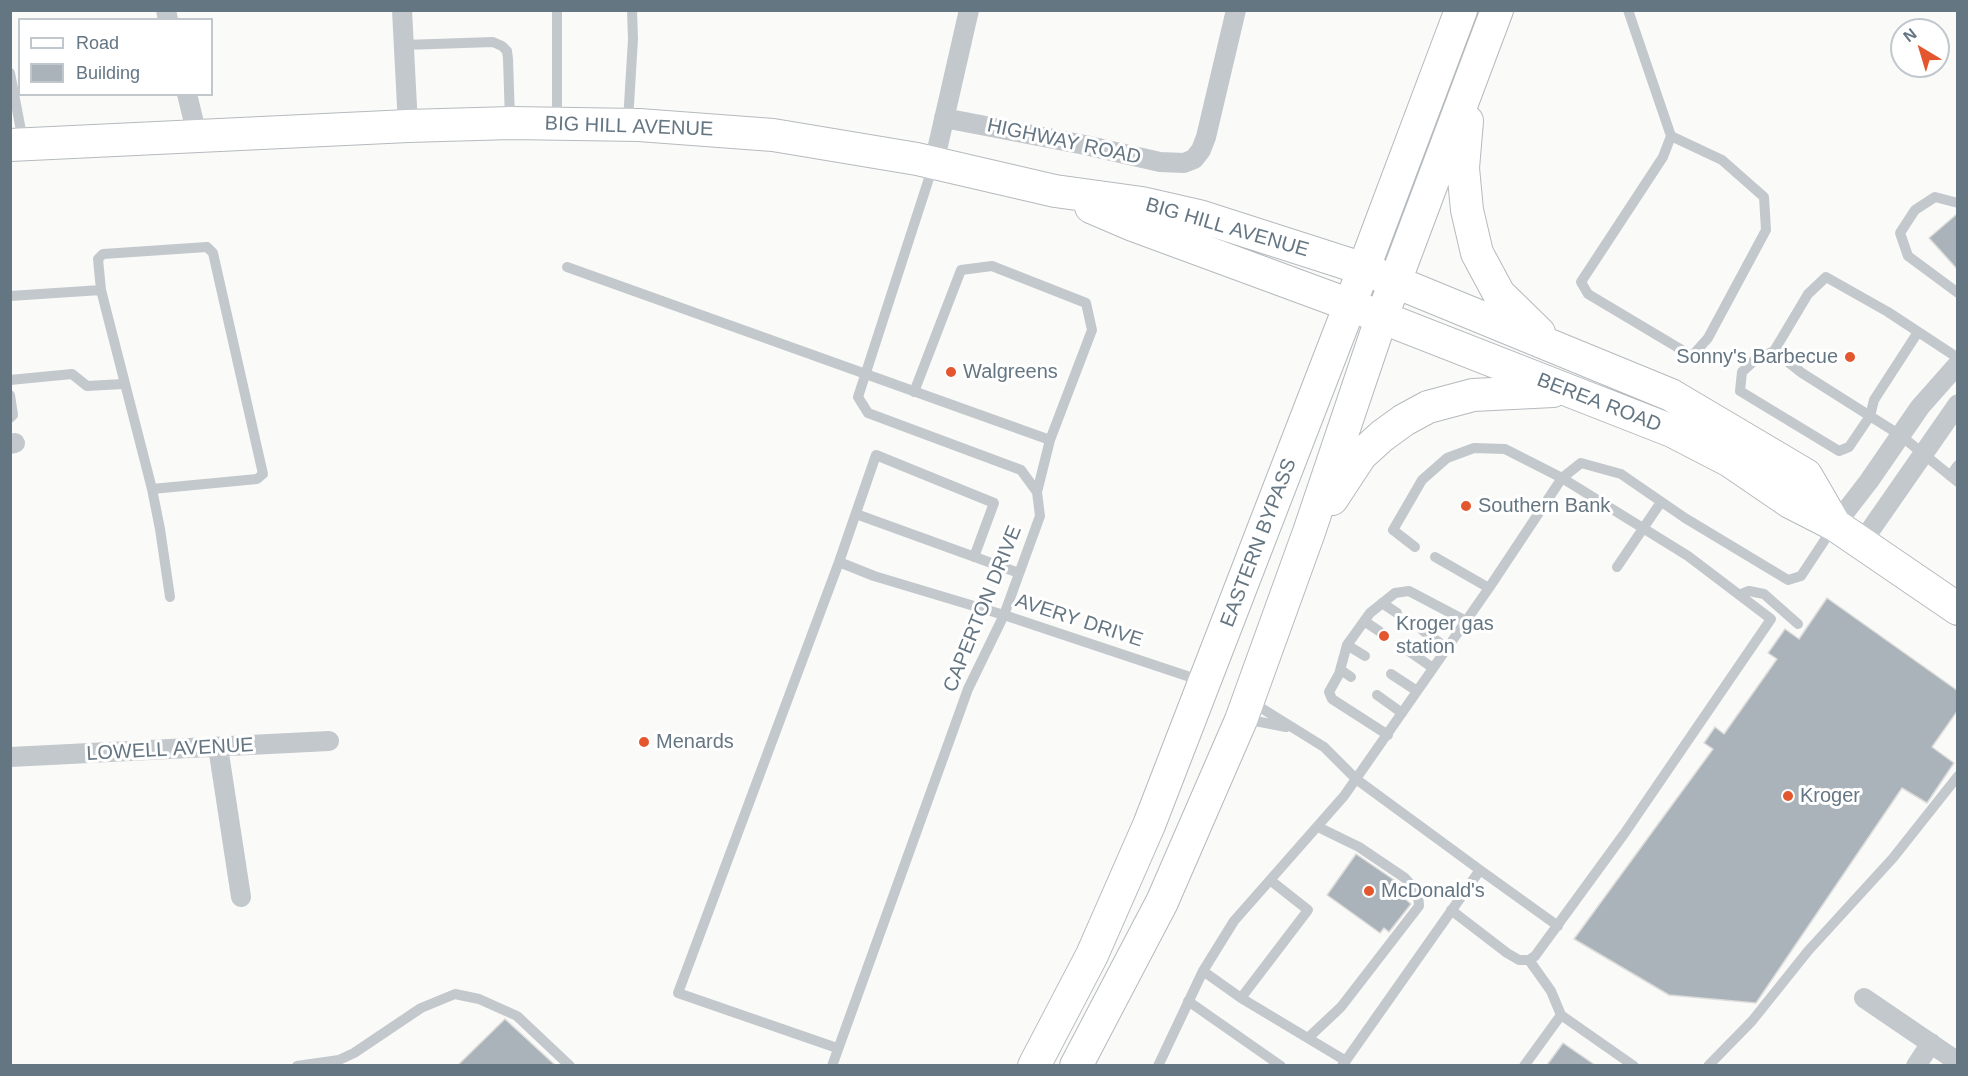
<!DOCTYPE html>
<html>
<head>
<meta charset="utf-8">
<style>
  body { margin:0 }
  #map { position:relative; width:1968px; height:1076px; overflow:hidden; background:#fafaf8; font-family:Arial,sans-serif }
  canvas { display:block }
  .frame { position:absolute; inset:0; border:12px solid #657683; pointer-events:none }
  .legend { position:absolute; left:18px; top:18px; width:195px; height:78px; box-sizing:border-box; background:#fff; border:2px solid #c1c8cd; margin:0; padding:8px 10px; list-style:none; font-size:18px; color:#657683 }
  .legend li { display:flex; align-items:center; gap:12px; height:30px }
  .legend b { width:30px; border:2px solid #c1c8cd }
  .north { position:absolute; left:1890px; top:18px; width:60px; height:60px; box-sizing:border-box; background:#fff; border:2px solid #c1c8cd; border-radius:50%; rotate:322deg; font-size:16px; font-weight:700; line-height:24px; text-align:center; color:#657683 }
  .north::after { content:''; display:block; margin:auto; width:21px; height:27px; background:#e4572e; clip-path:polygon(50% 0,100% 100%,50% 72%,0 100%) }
</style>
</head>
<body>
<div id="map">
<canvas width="1968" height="1076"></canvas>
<div class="frame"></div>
<ul class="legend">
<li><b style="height:8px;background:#fff"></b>Road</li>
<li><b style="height:16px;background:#aab3b9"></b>Building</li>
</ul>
<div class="north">N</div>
</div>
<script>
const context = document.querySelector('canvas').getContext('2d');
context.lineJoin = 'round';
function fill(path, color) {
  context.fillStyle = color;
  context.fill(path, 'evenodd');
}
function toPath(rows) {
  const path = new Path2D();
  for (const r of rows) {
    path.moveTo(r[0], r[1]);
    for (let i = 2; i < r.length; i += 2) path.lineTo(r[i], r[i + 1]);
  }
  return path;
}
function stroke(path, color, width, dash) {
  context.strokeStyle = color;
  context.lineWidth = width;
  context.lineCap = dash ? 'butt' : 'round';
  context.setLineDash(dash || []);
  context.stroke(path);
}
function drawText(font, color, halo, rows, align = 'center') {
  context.font = font + ' Arial,sans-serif';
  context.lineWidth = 6;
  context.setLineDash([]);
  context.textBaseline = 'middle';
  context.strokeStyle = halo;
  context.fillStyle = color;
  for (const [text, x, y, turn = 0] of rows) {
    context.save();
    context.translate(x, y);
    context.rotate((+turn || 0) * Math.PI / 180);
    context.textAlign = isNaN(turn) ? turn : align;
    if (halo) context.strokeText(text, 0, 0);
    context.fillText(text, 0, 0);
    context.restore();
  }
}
const building = toPath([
  [1958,213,1958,270,1929,238,1958,213],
  [1827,598,1958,691,1958,710,1932,747,1954,763,1927,803,1902,788,1756,1003,1669,995,1574,939,1713,749,1704,743,1715,727,1724,734,1777,659,1768,653,1785,629,1799,639,1827,598],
  [1356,854,1400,884,1408,892,1404,898,1411,904,1389,932,1384,928,1380,933,1327,895,1356,854],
  [505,1019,555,1065,458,1065,505,1019],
  [1563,1043,1595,1065,1547,1065,1563,1043]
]);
fill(building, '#aab3b9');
stroke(building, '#dcdcda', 1.5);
const primary = toPath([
  [1467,121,1463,168,1467,210,1477,253,1499,294,1539,333],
  [10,145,408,126,511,123,639,125,773,135,917,159,1055,191,1142,203,1199,216,1364,269,1671,395,1806,475,1835,525],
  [1091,207,1133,225,1350,305,1672,431,1730,461,1790,502,1835,525,1958,609],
  [1332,499,1361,455,1382,436,1404,420,1428,407,1473,395,1553,391],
  [1034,1066,1092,955,1149,825,1350,305,1461,10],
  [1076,1066,1162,902,1241,720,1309,532,1381,319,1497,10]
]);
stroke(primary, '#b5babe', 34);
stroke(toPath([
  [1628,10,1671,136,1663,157,1581,282,1588,294,1692,356,1708,338,1766,230,1764,197,1722,160,1671,136],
  [404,45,493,42,502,46,507,51,508,59,510,120],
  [10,73,23,141],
  [557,121,557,10],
  [628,121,633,39,632,10],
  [1958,203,1935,197,1915,210,1900,233,1908,256,1958,293],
  [567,267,1050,440,1037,492],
  [101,290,98,259,103,254,207,247,213,253,263,474,257,479,152,489],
  [10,296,101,290,152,489,160,529,170,597],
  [1918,332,1874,400,1870,416,1849,447,1839,451,1740,391,1742,372,1756,359,1774,351,1808,294,1826,277,1888,312,1958,358],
  [1774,351,1802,373,1900,435,1958,482],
  [10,380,72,374,87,386,123,384],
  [914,392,961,270,992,266,1086,303,1092,330,1050,440],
  [10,395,13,415,10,418],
  [1950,476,1958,465],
  [856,514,1019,573],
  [1415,547,1393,530,1422,480,1447,458,1474,448,1505,449,1562,478,1688,556,1771,619,1624,834,1535,956,1529,960,1519,960,1507,953,1451,910],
  [1435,557,1489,588],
  [839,562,874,576,1004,615,1202,681],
  [1617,567,1661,502],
  [1739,595,1749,591,1764,594,1798,624],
  [1382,603,1397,613],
  [1364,621,1379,631],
  [1422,630,1447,648],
  [1347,645,1365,656],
  [1407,650,1433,668],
  [1341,670,1351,677],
  [1391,674,1417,691],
  [1377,695,1402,713],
  [1254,698,1258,706,1324,747,1356,779,1480,870,1342,1066],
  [1245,719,1286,727],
  [1388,735,1332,699,1329,692,1339,674,1347,645,1370,613,1395,593,1409,591,1466,621],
  [1480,870,1558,926],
  [1203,971,1241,998,1346,1061],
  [1241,998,1308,910,1270,880],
  [1188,1001,1281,1066],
  [1561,1015,1634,1066],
  [1308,1038,1341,1007,1419,906,1418,893,1405,878,1359,847,1318,827],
  [837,1048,678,993,839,562,876,455,994,503,974,557],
  [297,1066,339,1060,354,1053,421,1008,455,994,479,999,517,1016,570,1066],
  [832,1066,968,689,1004,615,1040,516,1037,492,1021,470,868,413,858,397,933,166],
  [1158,1066,1203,971,1234,921,1344,796,1489,588,1562,478,1581,463,1621,474,1685,518,1788,580,1801,576,1834,526],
  [1524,1066,1561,1015,1551,991,1529,960],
  [1708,1066,1752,1021,1808,951,1893,858,1958,776]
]), '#c3c8cc', 10);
stroke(toPath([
  [166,10,168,20],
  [402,10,408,126],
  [187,94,197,135],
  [944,118,1085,145,1160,162,1184,163,1194,159,1201,150,1206,137,1236,10],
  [934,163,969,10],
  [10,444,15,443],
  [1835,525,1869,481,1920,407,1958,364],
  [1862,542,1958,404],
  [218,747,241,897],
  [10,757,329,741],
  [1864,998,1958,1062],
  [1916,1066,1931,1043]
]), '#c3c8cc', 20);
stroke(primary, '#fff', 32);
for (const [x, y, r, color] of [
  [1850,357,6,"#e4572e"],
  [951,372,6,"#e4572e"],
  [1466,506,6,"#e4572e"],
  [1384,636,6,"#e4572e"],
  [644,742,6,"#e4572e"],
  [1788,796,6,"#e4572e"],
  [1369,891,6,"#e4572e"]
]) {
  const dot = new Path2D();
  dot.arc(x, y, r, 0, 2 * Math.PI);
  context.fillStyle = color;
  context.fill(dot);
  stroke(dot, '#fff', 2);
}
drawText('20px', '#657683', '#fff', [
  ["BIG HILL AVENUE",629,127,2],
  ["HIGHWAY ROAD",1064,142,12],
  ["BIG HILL AVENUE",1227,228,16],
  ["BEREA ROAD",1599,403,21],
  ["EASTERN BYPASS",1259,543,-69],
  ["CAPERTON DRIVE",983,609,-68],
  ["AVERY DRIVE",1079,621,18],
  ["LOWELL AVENUE",170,750,-3]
]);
drawText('20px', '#657683', '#fff', [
  ["Sonny's Barbecue",1838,357,"right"],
  ["Walgreens",963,372],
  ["Southern Bank",1478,506],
  ["Kroger gas",1396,624],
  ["station",1396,647],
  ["Menards",656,742],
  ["Kroger",1800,796],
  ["McDonald's",1381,891]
], 'left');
</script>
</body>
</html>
